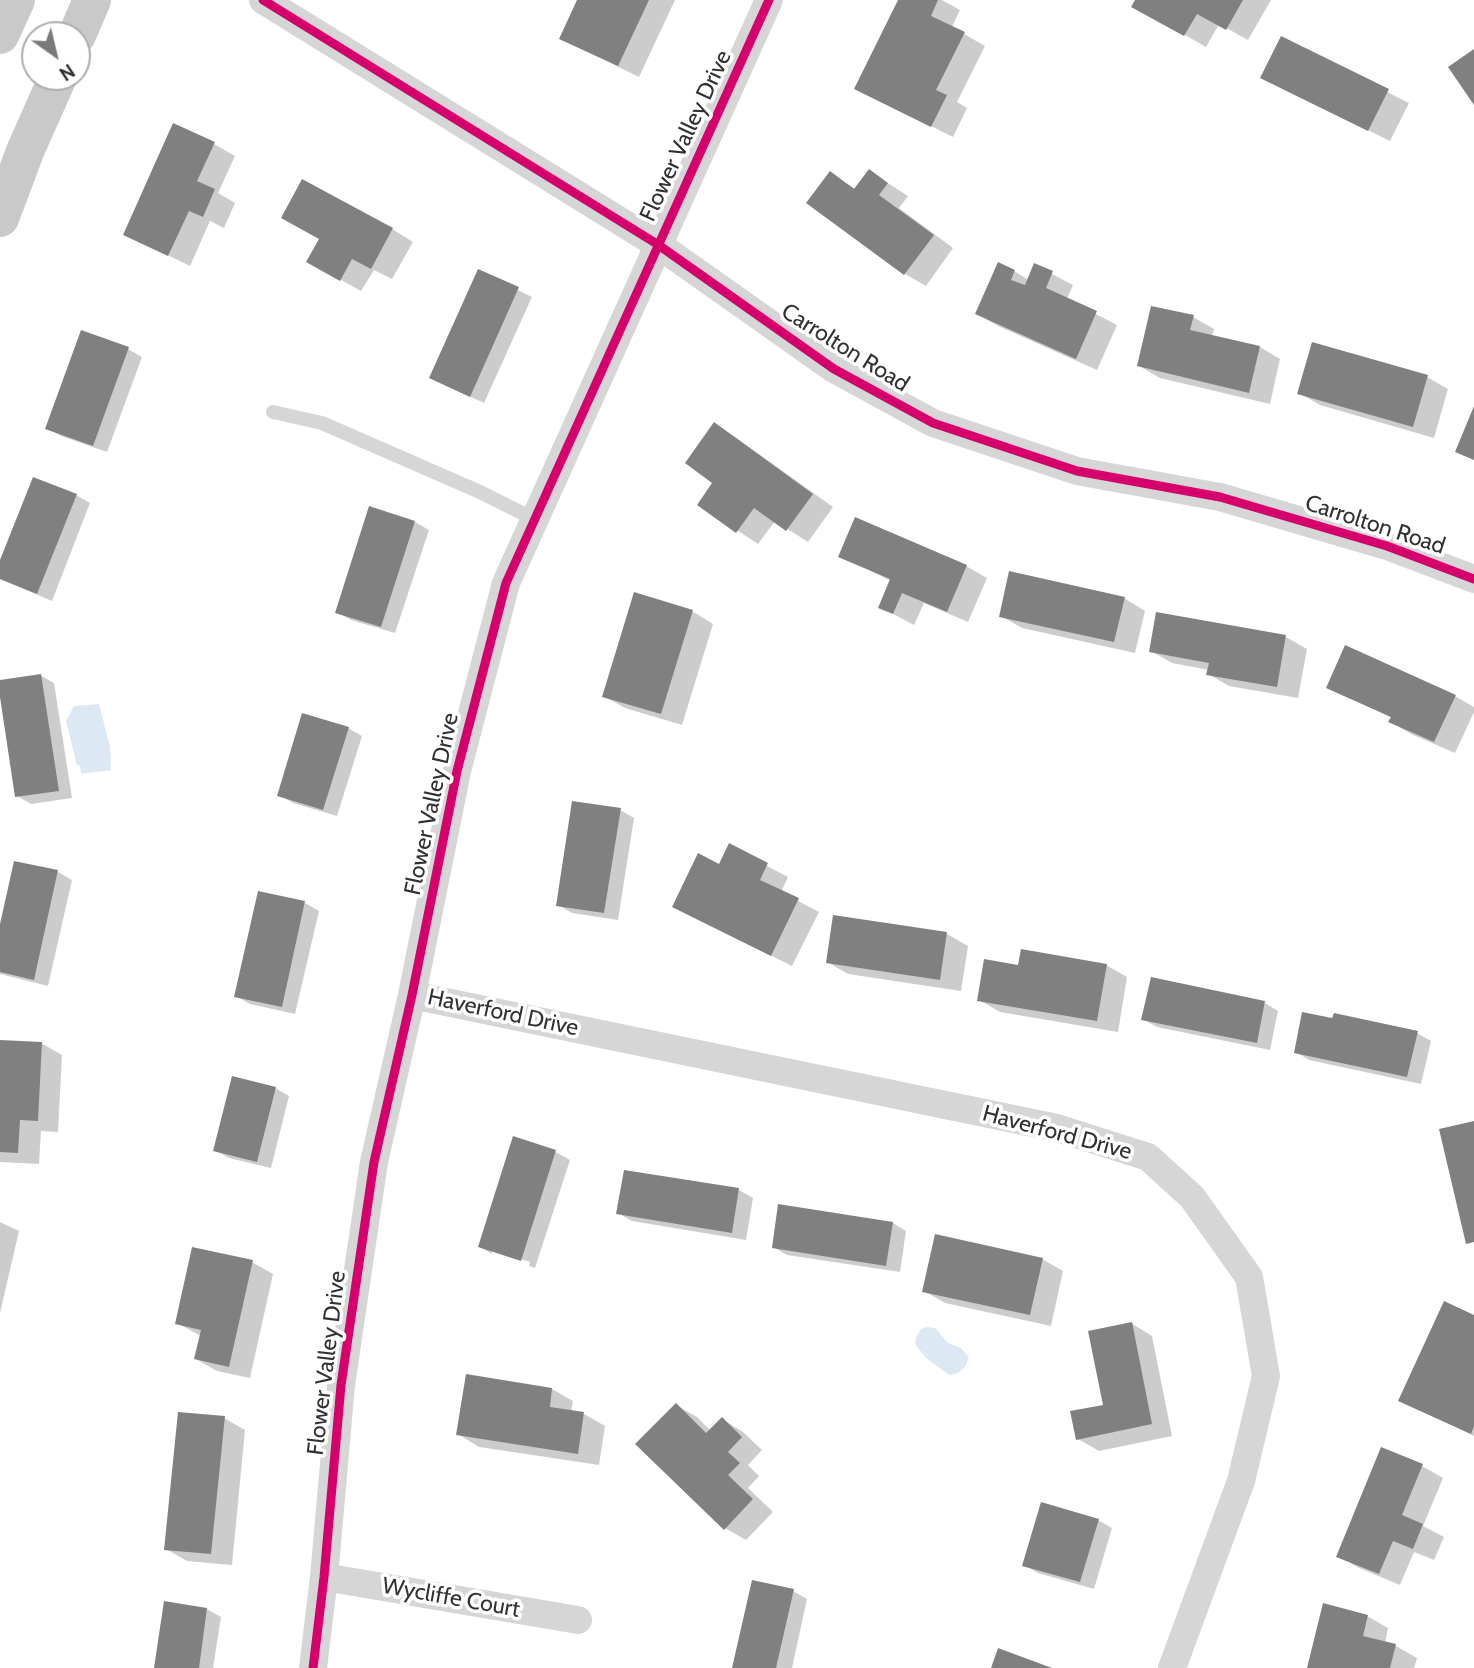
<!DOCTYPE html>
<html>
<head>
<meta charset="utf-8">
<style>
  body { margin:0 }
  #map { position:relative; width:1474px; height:1668px; overflow:hidden; background:#fff; font-family:Cabin,sans-serif }
  canvas { display:block }
  .north { position:absolute; left:21px; top:21px; width:70px; height:70px; box-sizing:border-box; background:#fff; border:2px solid #adadad; border-radius:50%; rotate:146deg; font-size:19px; font-weight:700; line-height:28px; text-align:center; color:#323232 }
  .north::after { content:''; display:block; margin:auto; width:24px; height:32px; background:#7a7a7a; clip-path:polygon(50% 0,100% 100%,50% 72%,0 100%) }
</style>
</head>
<body>
<div id="map">
<canvas width="1474" height="1668"></canvas>
<div class="north">N</div>
</div>
<script>
const context = document.querySelector('canvas').getContext('2d');
context.lineJoin = 'round';
function fill(path, color) {
  context.fillStyle = color;
  context.fill(path, 'evenodd');
}
function toPath(rows) {
  const path = new Path2D();
  for (const r of rows) {
    path.moveTo(r[0], r[1]);
    for (let i = 2; i < r.length; i += 2) path.lineTo(r[i], r[i + 1]);
  }
  return path;
}
function stroke(path, color, width, dash) {
  context.strokeStyle = color;
  context.lineWidth = width;
  context.lineCap = dash ? 'butt' : 'round';
  context.setLineDash(dash || []);
  context.stroke(path);
}
function drawText(font, color, halo, rows, align = 'center') {
  context.font = font + ' Cabin,sans-serif';
  context.lineWidth = 7;
  context.setLineDash([]);
  context.textBaseline = 'middle';
  context.strokeStyle = halo;
  context.fillStyle = color;
  for (const [text, x, y, turn = 0] of rows) {
    context.save();
    context.translate(x, y);
    context.rotate((+turn || 0) * Math.PI / 180);
    context.textAlign = isNaN(turn) ? turn : align;
    if (halo) context.strokeText(text, 0, 0);
    context.fillText(text, 0, 0);
    context.restore();
  }
}
fill(toPath([
  [99,704,110,746,111,770,81,774,80,765,77,766,66,721,74,706],
  [928,1327,935,1328,948,1343,961,1348,969,1357,965,1367,958,1373,949,1375,926,1358,915,1344,916,1337,921,1329]
]), '#dce9f4');
fill(toPath([
  [579,0,675,0,639,77,561,39],
  [899,0,942,0,960,10,952,27,985,46,957,102,967,108,953,137,856,89],
  [1137,0,1271,0,1248,40,1219,24,1206,47,1134,6],
  [1282,39,1409,103,1390,141,1283,89],
  [214,144,235,156,218,193,235,203,224,228,210,221,190,266,125,234],
  [869,171,908,196,899,208,953,248,926,286,905,274,808,203,830,173,856,189],
  [392,229,413,242,392,279,374,270,361,291,309,262],
  [1035,265,1073,285,1067,299,1117,325,1097,370,998,326,977,314,1014,271,1029,280],
  [479,271,532,297,484,403,445,385],
  [1193,317,1214,329,1212,336,1260,347,1280,359,1270,404,1160,378,1139,366],
  [128,349,142,357,107,452,61,436,47,428],
  [1427,377,1448,389,1434,438,1320,405,1299,393],
  [715,425,735,437,833,507,808,542,775,521,758,544,699,505,715,483],
  [76,495,90,503,52,601,0,579,0,565],
  [371,508,415,522,429,530,395,633,351,620,337,612],
  [841,556,966,566,987,578,968,622,924,603,914,625,880,607,891,581],
  [1124,598,1145,611,1135,653,1022,628,1001,616],
  [692,611,713,624,682,725,625,708,604,696],
  [1158,614,1286,637,1307,649,1298,698,1229,686,1208,674,1209,670,1172,663,1151,651],
  [40,675,54,683,72,798,31,804,17,796,0,682],
  [1328,687,1455,696,1474,707,1474,712,1455,753,1411,734,1391,722,1392,718],
  [348,728,362,736,337,816,293,803,279,795],
  [620,810,634,818,618,920,572,913,558,905],
  [729,846,788,877,781,892,819,912,792,966,695,918],
  [15,863,58,872,72,880,48,986,0,974,0,932],
  [259,893,305,903,319,911,295,1014,250,1004,236,996],
  [947,934,968,946,961,991,848,974,827,962],
  [1106,965,1127,977,1118,1032,1000,1012,979,1000],
  [1265,1003,1278,1011,1270,1050,1157,1027,1143,1019],
  [1417,1033,1431,1041,1421,1084,1309,1060,1296,1052],
  [0,1041,41,1043,62,1055,58,1132,41,1131,39,1164,0,1162],
  [275,1088,289,1096,271,1168,229,1158,215,1150],
  [514,1138,556,1152,570,1160,535,1268,492,1254,529,1266,530,1262,492,1250,492,1254,480,1247],
  [625,1172,739,1190,753,1198,746,1240,632,1221,618,1213],
  [0,1222,19,1231,0,1313],
  [893,1223,906,1231,900,1272,787,1255,773,1247],
  [1042,1259,1063,1271,1051,1326,945,1303,924,1291],
  [252,1262,273,1274,250,1378,217,1371,196,1359,201,1336,177,1323],
  [1474,1317,1474,1436,1400,1400],
  [1131,1323,1152,1336,1172,1436,1099,1451,1078,1439,1105,1406],
  [552,1389,573,1401,571,1412,584,1414,605,1426,599,1465,479,1447,458,1434],
  [676,1405,697,1417,711,1431,722,1419,743,1432,762,1450,748,1465,759,1476,748,1488,773,1512,746,1540,725,1528],
  [224,1418,245,1430,232,1565,187,1561,166,1549],
  [1422,1466,1443,1478,1423,1526,1444,1537,1434,1560,1414,1552,1400,1585,1359,1568,1338,1556],
  [1098,1520,1112,1528,1094,1589,1038,1573,1024,1565],
  [793,1591,807,1599,792,1668,733,1668],
  [207,1609,221,1617,213,1668,156,1668],
  [1367,1616,1388,1628,1385,1643,1396,1646,1417,1658,1414,1668,1309,1668]
]), '#0003');
fill(toPath([
  [577,0,649,0,618,66,559,39],
  [898,0,938,0,931,16,965,32,936,90,947,95,931,127,854,89],
  [1135,0,1243,0,1226,30,1197,14,1184,36,1131,7],
  [1281,36,1389,89,1368,131,1260,78],
  [1474,49,1474,105,1448,67],
  [173,123,215,142,197,181,215,189,203,217,189,211,168,256,123,235],
  [869,169,888,183,879,195,934,235,904,275,806,203,830,171,854,189],
  [302,179,393,228,371,269,352,259,340,281,306,262,319,239,281,218],
  [998,262,1015,270,1011,280,1025,285,1034,263,1053,271,1046,288,1097,311,1076,359,975,314],
  [478,269,519,287,470,397,429,378],
  [1151,306,1194,315,1190,330,1260,346,1249,393,1137,366],
  [81,330,129,347,93,446,45,429],
  [1312,342,1428,375,1413,427,1297,394],
  [1474,406,1474,460,1455,452],
  [714,422,813,494,786,531,754,508,736,533,697,505,712,483,685,463],
  [33,477,77,494,37,594,0,579,0,560],
  [369,506,415,521,381,627,335,613],
  [855,517,967,565,947,612,902,593,893,614,878,608,890,579,838,557],
  [1009,571,1125,597,1114,642,999,617],
  [634,592,693,610,661,714,602,697],
  [1156,612,1286,635,1277,687,1206,675,1209,663,1149,652],
  [1345,645,1456,695,1434,742,1388,722,1391,717,1326,688],
  [41,674,59,791,15,797,0,697,0,680],
  [302,713,349,727,323,810,277,796],
  [572,801,621,808,604,913,556,906],
  [729,843,768,863,760,880,799,898,771,956,672,907,698,853,719,864],
  [14,861,58,870,34,980,0,972,0,924],
  [258,891,305,901,282,1007,234,997],
  [833,915,947,932,940,980,826,963],
  [1021,949,1107,964,1097,1021,977,1001,984,959,1018,965],
  [1151,977,1265,1001,1257,1043,1141,1020],
  [1302,1012,1332,1018,1334,1013,1418,1031,1407,1077,1294,1053],
  [0,1040,42,1042,38,1121,20,1120,18,1153,0,1152],
  [232,1076,276,1087,257,1162,213,1151],
  [1474,1121,1474,1242,1466,1244,1439,1129],
  [513,1136,556,1150,521,1261,478,1247],
  [624,1170,739,1188,732,1233,616,1214],
  [778,1204,893,1222,886,1266,772,1248],
  [935,1234,1043,1258,1030,1315,922,1292],
  [192,1247,253,1260,229,1367,194,1359,201,1330,175,1324],
  [1444,1301,1474,1315,1474,1426,1471,1434,1398,1401],
  [1132,1322,1152,1424,1076,1440,1070,1411,1103,1405,1088,1331],
  [466,1374,552,1388,550,1407,584,1412,578,1454,456,1435],
  [676,1403,706,1433,722,1417,742,1437,728,1452,740,1463,728,1475,753,1499,724,1530,635,1444],
  [178,1412,225,1416,211,1554,164,1550],
  [1381,1447,1423,1464,1402,1515,1423,1524,1413,1549,1393,1541,1379,1574,1336,1557],
  [1041,1502,1099,1519,1080,1582,1022,1566],
  [752,1580,794,1589,776,1668,732,1668],
  [164,1601,207,1608,199,1668,154,1668],
  [1323,1603,1368,1615,1363,1636,1396,1644,1390,1668,1307,1668],
  [998,1648,1052,1668,991,1668]
]), '#808080');
stroke(toPath([
  [273,412,322,423,480,492,534,519]
]), '#d6d6d6', 14);
stroke(toPath([
  [263,0,657,244,834,369,933,423,1077,471,1220,497,1387,546,1474,579],
  [412,995,1057,1128,1148,1157,1192,1197,1249,1277,1266,1376,1241,1481,1172,1668],
  [324,1577,578,1620],
  [313,1668,324,1577,341,1385,374,1162,412,995,457,771,506,583,769,0]
]), '#d6d6d6', 28);
stroke(toPath([
  [0,35,16,0],
  [77,35,92,0],
  [0,218,26,149,58,77]
]), '#c9c9c9', 38);
stroke(toPath([
  [263,0,657,244,834,369,933,423,1077,471,1220,497,1387,546,1474,579],
  [313,1668,324,1577,341,1385,374,1162,412,995,457,771,506,583,769,0]
]), '#d6006c', 9);
drawText('23px', '#323232', '#fff', [
  ["Flower Valley Drive",686,136,-65],
  ["Carrolton Road",845,348,32],
  ["Carrolton Road",1375,525,18],
  ["Flower Valley Drive",432,804,-78],
  ["Haverford Drive",503,1013,12],
  ["Haverford Drive",1057,1133,15],
  ["Flower Valley Drive",327,1363,-83],
  ["Wycliffe Court",451,1598,10]
]);
</script>
</body>
</html>
